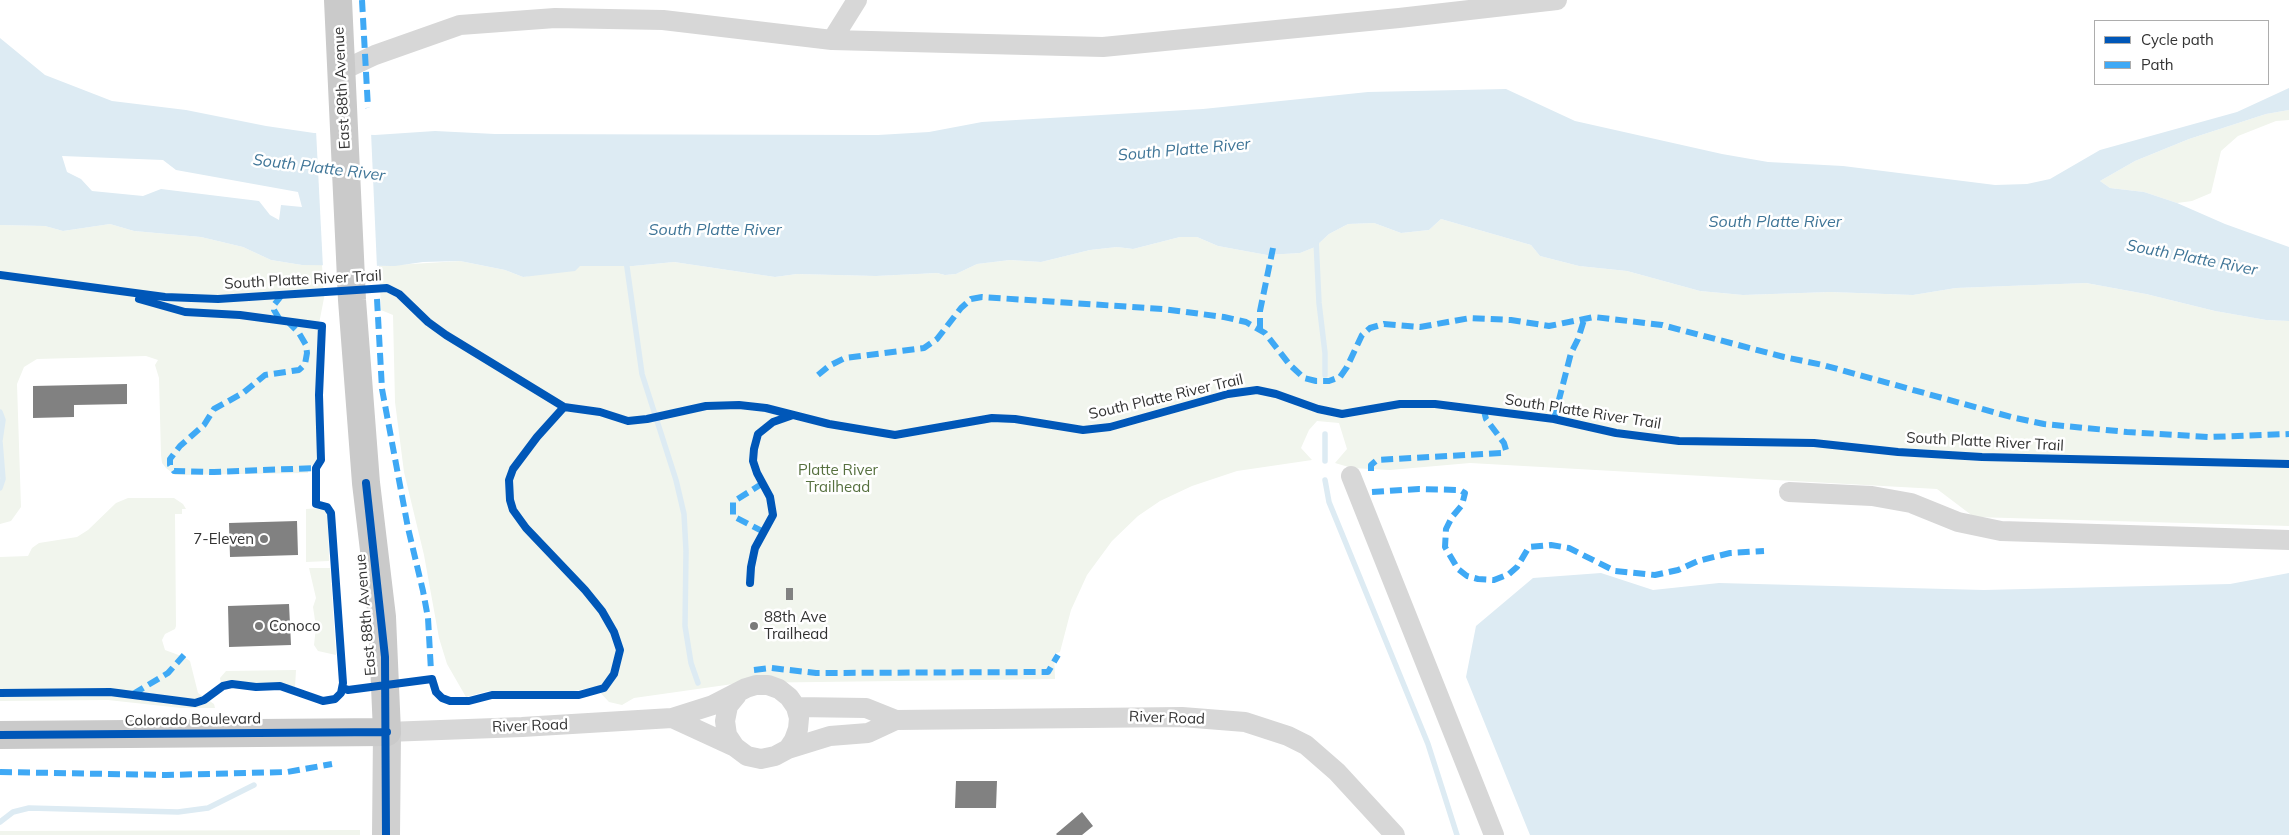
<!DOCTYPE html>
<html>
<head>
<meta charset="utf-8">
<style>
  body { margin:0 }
  #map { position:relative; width:2289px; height:835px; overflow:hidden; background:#fff; font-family:Mulish,sans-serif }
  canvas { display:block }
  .legend { position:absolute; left:2094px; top:20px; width:175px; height:65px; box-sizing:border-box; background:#fff; border:1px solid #adadad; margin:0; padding:6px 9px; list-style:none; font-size:15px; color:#333 }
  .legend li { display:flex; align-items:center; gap:10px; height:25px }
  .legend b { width:25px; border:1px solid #adadad }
</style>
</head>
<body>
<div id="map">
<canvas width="2289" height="835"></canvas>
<ul class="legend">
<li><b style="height:6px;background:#0057b8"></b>Cycle path</li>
<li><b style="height:6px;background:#3fa9f5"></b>Path</li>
</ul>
</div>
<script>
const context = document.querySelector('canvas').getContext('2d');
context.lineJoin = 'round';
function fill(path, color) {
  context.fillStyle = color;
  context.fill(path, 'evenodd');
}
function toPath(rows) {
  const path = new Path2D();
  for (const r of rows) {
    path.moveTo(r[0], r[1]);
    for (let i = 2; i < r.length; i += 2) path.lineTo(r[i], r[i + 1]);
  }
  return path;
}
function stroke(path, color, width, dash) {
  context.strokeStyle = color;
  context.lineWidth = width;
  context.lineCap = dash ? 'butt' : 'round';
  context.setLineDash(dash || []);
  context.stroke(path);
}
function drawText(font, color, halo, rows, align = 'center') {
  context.font = font + ' Mulish,sans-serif';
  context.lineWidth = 5;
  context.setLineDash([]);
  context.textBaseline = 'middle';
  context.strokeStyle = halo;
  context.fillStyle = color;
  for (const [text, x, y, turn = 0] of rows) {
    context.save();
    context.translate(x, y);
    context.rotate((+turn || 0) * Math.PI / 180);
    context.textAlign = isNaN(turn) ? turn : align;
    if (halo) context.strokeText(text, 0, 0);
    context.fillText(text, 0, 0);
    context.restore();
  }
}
fill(toPath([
  [2289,110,2289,120,2276,121,2238,136,2221,151,2211,193,2192,201,2177,203,2144,192,2110,188,2100,181,2135,161,2189,139,2266,114],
  [1441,219,1531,245,1540,256,1579,266,1627,271,1700,291,1743,295,1830,292,1913,295,1956,288,2086,283,2146,294,2215,311,2266,320,2289,321,2289,526,1974,517,1937,489,1470,463,1390,470,1352,468,1335,463,1347,449,1339,423,1317,421,1309,430,1301,448,1312,460,1237,471,1192,486,1160,501,1138,516,1112,541,1087,575,1071,610,1060,652,1054,654,1055,679,740,683,634,698,622,705,609,702,595,687,574,691,488,691,466,697,447,664,439,638,424,555,404,472,395,402,393,315,381,310,379,266,460,261,505,270,523,277,580,266,633,266,674,262,775,277,797,274,876,276,937,273,945,275,956,274,977,264,1010,260,1041,262,1090,250,1117,247,1133,249,1180,237,1197,237,1218,246,1267,255,1300,253,1315,247,1329,234,1348,224,1374,223,1401,233,1429,230],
  [110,224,134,231,201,237,243,247,271,260,302,265,322,265,324,298,318,329,316,378,317,463,308,467,308,473,175,475,166,468,162,463,161,455,159,378,155,365,158,360,146,356,37,359,24,367,17,384,21,507,11,521,0,524,0,225,45,226,63,231],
  [128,498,174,498,183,504,186,509,182,509,182,514,175,514,176,626,175,629,165,634,162,640,165,650,184,657,190,661,198,693,214,704,215,708,181,708,108,700,0,701,0,557,28,556,32,548,39,543,77,537,88,530,116,503],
  [322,508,328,514,329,561,306,562,306,509],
  [309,568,330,568,336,655,318,651,314,645,316,627,313,607,316,598],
  [296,670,295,688,280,683,248,683,234,680,221,684,220,678,226,671],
  [360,830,360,835,0,835,0,831]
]), '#f1f5ed');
fill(toPath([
  [0,38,45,75,112,101,186,110,266,126,314,133,375,135,435,131,495,134,878,135,929,132,982,122,1203,109,1368,92,1506,89,1575,121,1722,154,1768,162,1843,166,1995,185,2027,184,2050,179,2100,150,2237,112,2289,88,2289,110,2266,114,2189,139,2135,161,2100,181,2110,188,2144,192,2177,203,2225,224,2289,247,2289,321,2266,320,2215,311,2146,294,2086,283,1956,288,1913,295,1830,292,1743,295,1700,291,1627,271,1579,266,1540,256,1531,245,1441,219,1429,230,1401,233,1374,223,1348,224,1329,234,1315,247,1300,253,1267,255,1218,246,1197,237,1180,237,1133,249,1117,247,1090,250,1041,262,1010,260,977,264,956,274,945,275,937,273,876,276,797,274,775,277,674,262,633,266,580,266,575,271,523,277,505,270,460,261,423,262,395,266,302,265,271,260,243,247,201,237,134,231,110,224,63,231,45,226,0,225],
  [62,156,163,160,176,170,298,192,302,207,281,205,279,220,270,215,259,201,161,189,143,196,92,191,81,179,67,172],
  [1601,573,1653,590,1719,583,1984,590,2230,584,2289,573,2289,835,1530,835,1466,677,1476,626,1533,578]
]), '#ddebf3');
fill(toPath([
  [316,130,371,132,377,268,323,268]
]), '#fff');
stroke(toPath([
  [1316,240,1319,303,1325,353,1325,375],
  [626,260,642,374,676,480,684,514,686,551,685,626,691,663,698,683],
  [0,412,3,420,0,440],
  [1325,434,1325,461],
  [0,442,3,479,0,488],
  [1325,480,1329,502,1428,744,1457,835],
  [0,822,13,812,29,808,178,812,208,808,254,785]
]), '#ddebf3', 5.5);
fill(toPath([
  [127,384,127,404,74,405,74,417,33,418,33,386],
  [297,521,298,555,230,557,229,523],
  [786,588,793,588,793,600,786,600],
  [289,604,291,645,229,647,228,606],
  [956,781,997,781,996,808,955,808],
  [1082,812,1093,826,1082,835,1057,835,1056,834]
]), '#818181');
stroke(toPath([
  [832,40,857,0],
  [341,71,375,55,460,25,555,18,663,20,832,40,1103,47,1399,18,1557,0],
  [1351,476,1494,835],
  [1789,492,1872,496,1911,503,1958,522,2001,531,2289,540],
  [796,707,866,708,896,720],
  [672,718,735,747],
  [387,732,522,727,672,718,713,705,746,688,756,685,768,685,779,689,789,697,796,707,799,718,798,729,794,740,788,749,775,756,761,759,747,756,735,747,727,735,725,721,728,706,737,695],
  [788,749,830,736,868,733,896,720,1182,717,1245,722,1288,736,1306,745,1337,772,1395,835]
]), '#d7d7d7', 20);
stroke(toPath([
  [386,835,387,732]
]), '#d0d0d0', 28);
stroke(toPath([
  [0,735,387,732,382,617,366,483,352,300,338,0]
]), '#cacaca', 28);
stroke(toPath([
  [362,0,368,108],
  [377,299,382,389,408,528,423,591,428,618,431,671],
  [280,320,274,310,274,305,282,295],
  [287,321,299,333,306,345,307,353,305,364,299,370,265,375,243,393,214,409,204,425,180,446,170,459,170,465,174,471,214,472,316,468],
  [1260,330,1260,311,1273,248],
  [818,375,829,366,845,358,924,348,937,339,961,308,971,299,982,297,1163,309,1224,317,1246,322,1265,333,1290,365,1304,378,1316,381,1329,381,1340,377,1347,367,1362,335,1370,328,1384,324,1420,327,1470,318,1511,320,1549,326,1594,317,1662,325,1784,357,1823,365,2011,417,2044,424,2127,432,2209,437,2289,434],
  [1554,419,1571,353,1578,339,1584,320],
  [1371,471,1371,465,1377,460,1501,453,1506,450,1504,443,1486,419,1484,411],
  [763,483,733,502,733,516,764,532],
  [1372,492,1419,489,1460,490,1465,493,1462,505,1452,517,1446,529,1445,547,1458,569,1467,576,1478,579,1494,580,1509,574,1517,567,1529,547,1551,545,1569,548,1615,571,1655,575,1678,570,1698,561,1730,553,1764,551],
  [754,670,771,668,816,673,1048,672,1058,655],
  [133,694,168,673,184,655],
  [0,772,166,775,287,772,332,764]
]), '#3fa9f5', 6, [12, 6]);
stroke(toPath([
  [0,275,165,297,218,299,387,288,399,294,428,322,446,335,564,407,600,412,628,421,647,419,706,406,739,405,766,408,829,424,895,435,992,418,1015,419,1083,430,1110,427,1228,394,1257,390,1276,394,1318,409,1342,414,1400,404,1435,404,1554,419,1616,433,1679,441,1814,443,1898,452,1982,457,2289,464],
  [366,483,385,657,386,835],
  [750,583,751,567,755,548,773,515,770,497,757,473,753,461,754,449,758,434,773,422,793,415],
  [343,688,348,690,432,679,436,692,442,698,450,701,469,701,492,695,579,695,604,688,614,674,620,650,614,632,602,611,585,590,526,528,513,510,510,500,509,480,513,469,537,437,564,407],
  [0,693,110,692,195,703,204,700,223,686,232,684,256,687,280,686,323,701,335,699,341,693,343,683,331,513,327,507,316,504,316,468,321,460,319,395,322,326,240,315,185,312,139,299],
  [0,735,387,732]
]), '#0057b8', 8);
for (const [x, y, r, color] of [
  [264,539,5,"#7a7a7a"],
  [259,626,5,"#7a7a7a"],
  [754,626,5,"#7a7a7a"]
]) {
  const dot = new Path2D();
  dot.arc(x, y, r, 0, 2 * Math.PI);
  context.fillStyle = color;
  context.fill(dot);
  stroke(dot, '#fff', 2);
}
drawText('15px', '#333', '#fff', [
  ["East 88th Avenue",342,88,-93],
  ["South Platte River Trail",303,280,-3],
  ["South Platte River Trail",1166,397,-13],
  ["South Platte River Trail",1583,412,9],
  ["South Platte River Trail",1985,442,3],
  ["East 88th Avenue",366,615,-95],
  ["River Road",1167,718,2],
  ["Colorado Boulevard",193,720,-1],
  ["River Road",530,726,-2]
]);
drawText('15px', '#56703f', '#fff', [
  ["Platte River",838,470],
  ["Trailhead",838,487]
]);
drawText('15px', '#333', '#fff', [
  ["7-Eleven",254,539,"right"],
  ["88th Ave",764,617],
  ["Trailhead",764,634],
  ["Conoco",269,626]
], 'left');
drawText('italic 16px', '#3f7597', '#fff', [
  ["South Platte River",1184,150,-5],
  ["South Platte River",319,168,7],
  ["South Platte River",1775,222],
  ["South Platte River",715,230],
  ["South Platte River",2192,258,11]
]);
</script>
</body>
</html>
